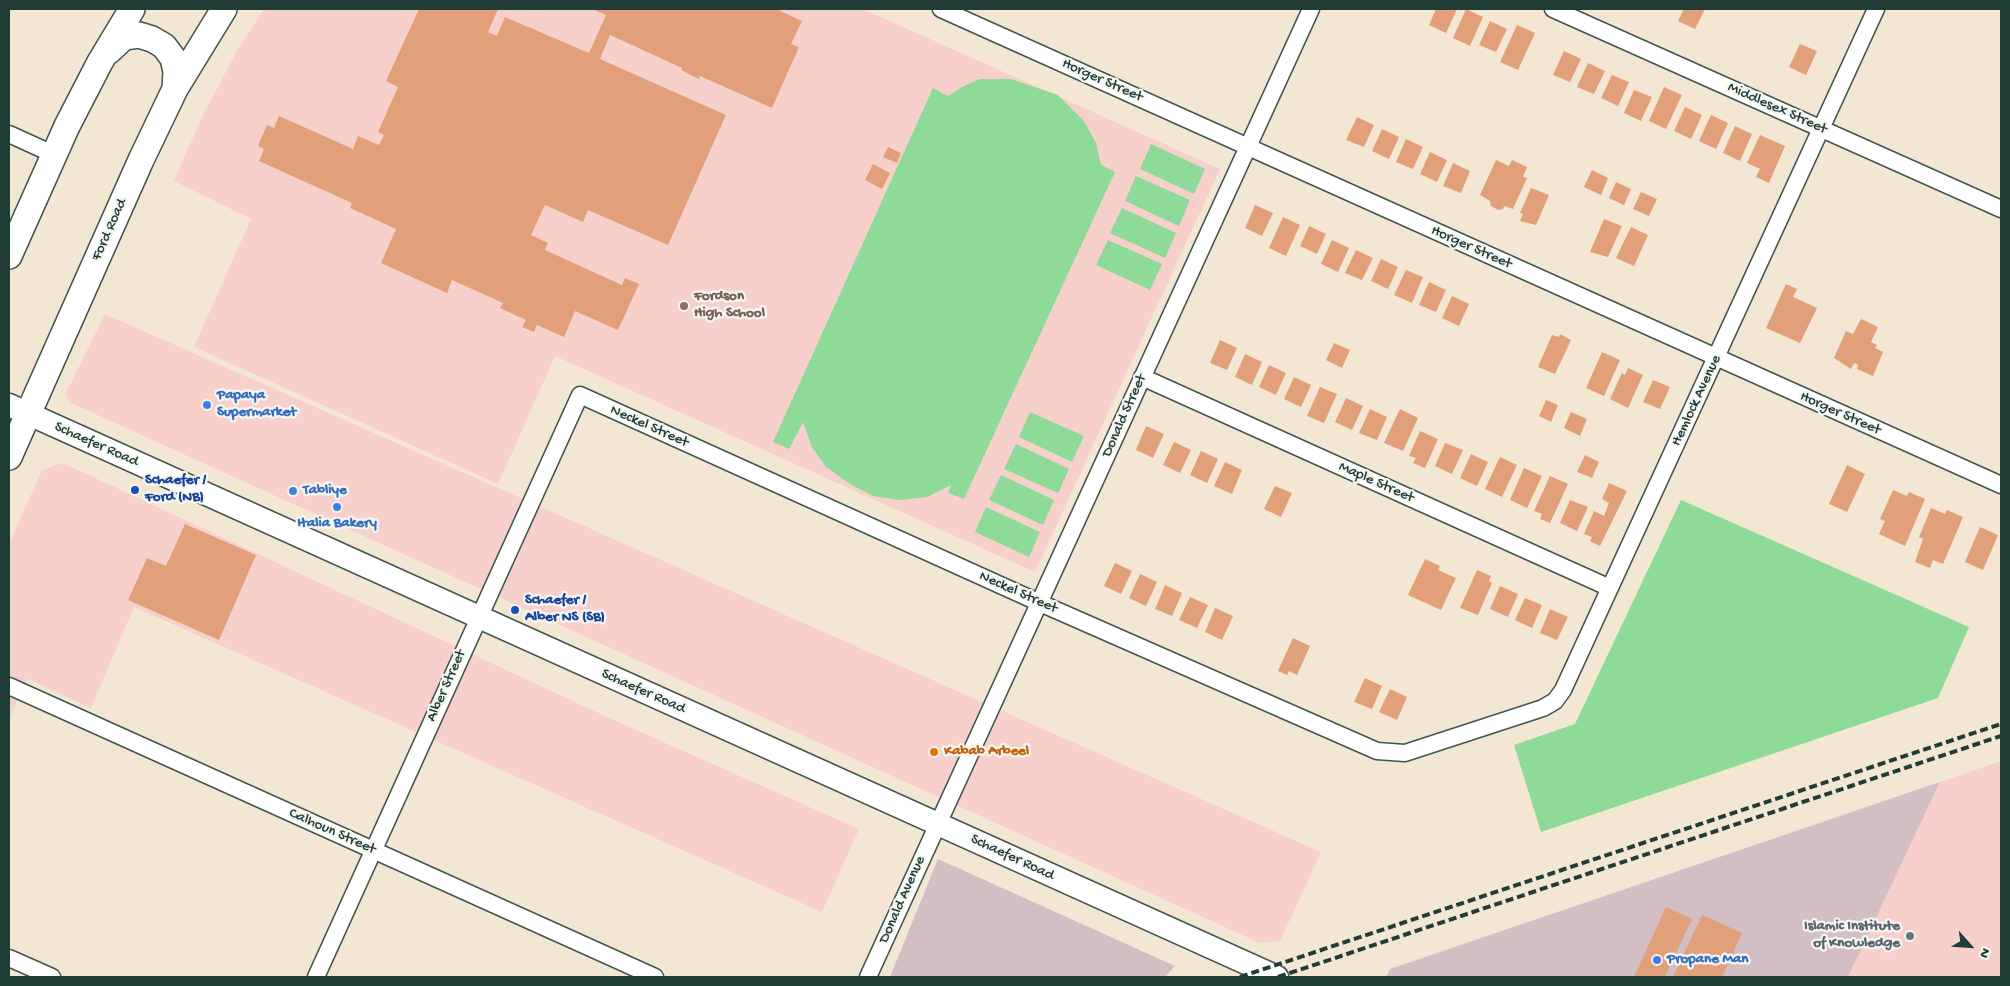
<!DOCTYPE html>
<html>
<head>
<meta charset="utf-8">
<style>
  body { margin:0 }
  #map { position:relative; width:2010px; height:986px; overflow:hidden; background:#f3e6d2; font-family:"Gochi Hand",sans-serif }
  canvas { display:block }
  .frame { position:absolute; inset:0; border:10px solid #1f3d34; pointer-events:none }
  .north { position:absolute; left:1945px; top:921px; width:50px; height:50px; -webkit-text-stroke:4px #f6f6f2; paint-order:stroke; rotate:116deg; font-size:14px; font-weight:700; line-height:20px; text-align:center; color:#1f3d34 }
  .north::after { content:''; display:block; margin:auto; width:18px; height:22px; background:#1f3d34; clip-path:polygon(50% 0,100% 100%,50% 72%,0 100%) }
</style>
</head>
<body>
<div id="map">
<canvas width="2010" height="986"></canvas>
<div class="frame"></div>
<div class="north">N</div>
</div>
<script>
const context = document.querySelector('canvas').getContext('2d');
context.lineJoin = 'round';
function fill(path, color) {
  context.fillStyle = color;
  context.fill(path, 'evenodd');
}
function toPath(rows) {
  const path = new Path2D();
  for (const r of rows) {
    path.moveTo(r[0], r[1]);
    for (let i = 2; i < r.length; i += 2) path.lineTo(r[i], r[i + 1]);
  }
  return path;
}
function stroke(path, color, width, dash) {
  context.strokeStyle = color;
  context.lineWidth = width;
  context.lineCap = dash ? 'butt' : 'round';
  context.setLineDash(dash || []);
  context.stroke(path);
}
function drawText(font, color, halo, rows, align = 'center') {
  context.font = font + ' "Gochi Hand",sans-serif';
  context.lineWidth = 4.5;
  context.setLineDash([]);
  context.textBaseline = 'middle';
  context.strokeStyle = halo;
  context.fillStyle = color;
  for (const [text, x, y, turn = 0] of rows) {
    context.save();
    context.translate(x, y);
    context.rotate((+turn || 0) * Math.PI / 180);
    context.textAlign = isNaN(turn) ? turn : align;
    if (halo) context.strokeText(text, 0, 0);
    context.fillText(text, 0, 0);
    context.restore();
  }
}
fill(toPath([
  [264,9,863,9,1220,169,1035,572,555,356,498,484,194,347,251,219,174,181,202,117,238,49],
  [105,314,1321,852,1280,941,1260,943,71,403,65,395],
  [63,463,607,717,859,829,822,912,134,607,91,708,27,679,9,719,9,544,42,470],
  [2001,761,2001,977,1848,977,1940,782]
]), '#f7d0cc');
fill(toPath([
  [1940,782,1848,977,1386,977,1390,969],
  [938,859,1175,966,1165,977,890,977]
]), '#d2bec3');
fill(toPath([
  [980,79,1011,79,1058,95,1084,121,1096,143,1101,165,1115,172,964,499,948,493,951,485,927,497,900,500,873,496,850,484,826,467,812,447,803,422,789,449,773,442,933,88,948,96,962,87],
  [1151,144,1205,169,1194,194,1140,169],
  [1136,176,1190,200,1179,226,1125,201],
  [1122,208,1176,233,1165,258,1110,233],
  [1108,240,1162,264,1150,290,1096,265],
  [1030,412,1084,436,1072,462,1019,437],
  [1016,444,1069,469,1058,493,1004,469],
  [1001,475,1054,500,1043,525,989,500],
  [1681,500,1969,627,1938,698,1541,832,1514,745,1575,724],
  [986,507,1040,532,1029,557,975,532]
]), '#8eda98');
fill(toPath([
  [419,9,498,9,488,32,497,36,505,17,589,53,606,15,592,9,776,9,802,21,791,44,799,47,772,108,700,76,699,79,681,70,682,68,610,35,600,59,726,115,668,245,588,210,583,222,545,205,531,235,548,243,545,250,622,285,625,278,639,284,618,330,575,311,564,337,537,325,534,332,522,327,526,320,500,308,503,303,452,280,447,293,381,263,396,229,350,208,352,203,259,161,264,149,258,146,267,125,274,128,279,116,353,149,358,136,379,145,384,135,378,132,398,87,386,81],
  [1436,9,1457,9,1446,33,1429,25],
  [1466,9,1483,17,1470,46,1453,38],
  [1684,9,1705,9,1695,29,1678,21],
  [1490,21,1507,29,1496,52,1479,45],
  [1517,25,1535,33,1518,70,1500,62],
  [1800,44,1817,51,1806,75,1789,67],
  [1564,51,1581,59,1570,82,1553,75],
  [1588,63,1605,71,1594,94,1577,87],
  [1612,75,1629,82,1618,106,1601,98],
  [1664,87,1682,95,1666,129,1649,121],
  [1634,90,1652,97,1641,121,1624,113],
  [1685,107,1702,115,1691,139,1674,131],
  [1711,115,1728,123,1716,149,1699,141],
  [1357,117,1374,125,1364,147,1346,140],
  [1735,126,1752,134,1740,161,1723,153],
  [1382,129,1399,137,1389,159,1372,151],
  [1760,135,1785,146,1769,183,1756,177,1760,169,1747,163],
  [1406,139,1423,147,1413,169,1396,162],
  [888,147,901,153,897,163,883,157],
  [1430,152,1447,160,1437,182,1420,174],
  [1496,160,1509,166,1512,160,1527,167,1523,177,1527,178,1513,209,1504,206,1503,209,1498,210,1491,206,1490,201,1480,195],
  [1453,163,1470,171,1461,193,1443,186],
  [873,164,890,173,882,189,865,180],
  [1592,170,1608,178,1601,195,1584,187],
  [1616,182,1631,189,1624,205,1609,198],
  [1531,188,1549,195,1536,225,1520,221,1523,214,1520,213],
  [1641,192,1657,199,1649,216,1633,209],
  [1255,205,1273,213,1262,236,1245,228],
  [1283,217,1300,225,1286,256,1269,248],
  [1604,219,1622,226,1608,257,1590,252],
  [1309,226,1326,234,1317,254,1300,246],
  [1631,227,1648,235,1634,266,1616,258],
  [1332,240,1349,248,1338,272,1321,264],
  [1356,250,1373,258,1362,280,1345,273],
  [1381,259,1398,267,1388,289,1371,281],
  [1406,270,1423,277,1412,303,1394,295],
  [1429,282,1446,290,1436,312,1419,305],
  [1786,284,1797,289,1793,297,1817,308,1800,343,1766,328],
  [1452,296,1469,304,1459,326,1442,318],
  [1861,319,1878,327,1871,342,1877,345,1875,348,1883,352,1873,376,1857,369,1858,365,1854,363,1851,369,1834,358,1846,331,1853,334],
  [1560,334,1571,340,1555,374,1538,367,1552,335,1559,337],
  [1220,340,1237,348,1227,370,1210,363],
  [1334,343,1350,350,1342,368,1326,360],
  [1602,352,1620,360,1604,396,1586,388],
  [1245,354,1262,362,1252,385,1235,377],
  [1269,365,1286,373,1276,395,1259,387],
  [1628,368,1643,375,1628,408,1610,399,1622,373,1625,375],
  [1294,377,1311,385,1301,407,1284,399],
  [1653,380,1670,387,1660,409,1643,402],
  [1320,387,1337,394,1324,423,1307,416],
  [1346,398,1363,406,1352,430,1335,422],
  [1546,400,1558,405,1551,422,1539,416],
  [1370,409,1387,417,1377,440,1359,433],
  [1400,409,1418,418,1403,451,1384,443],
  [1571,412,1587,419,1580,436,1564,428],
  [1146,426,1164,434,1153,458,1136,450],
  [1420,431,1438,439,1425,468,1413,463,1416,458,1409,456],
  [1174,442,1191,450,1180,473,1163,465],
  [1445,443,1463,450,1452,474,1435,466],
  [1201,451,1218,459,1207,483,1190,475],
  [1471,454,1488,462,1477,486,1460,478],
  [1585,455,1599,462,1592,478,1577,472],
  [1500,457,1517,465,1502,497,1485,489],
  [1225,462,1242,470,1232,494,1214,486],
  [1847,465,1865,474,1847,512,1829,504],
  [1524,468,1542,476,1527,508,1510,500],
  [1550,476,1568,484,1550,523,1540,519,1542,514,1534,511],
  [1609,483,1627,491,1600,546,1590,541,1592,537,1584,534,1594,511,1604,516,1609,503,1602,499],
  [1275,486,1292,493,1281,517,1264,509],
  [1893,490,1907,496,1909,492,1925,499,1905,546,1879,534,1885,521,1880,519],
  [1570,500,1588,507,1577,531,1560,523],
  [1931,508,1945,514,1947,510,1963,517,1943,564,1933,560,1930,568,1915,562,1923,539,1919,537],
  [185,524,256,555,219,640,128,600,147,558,166,566],
  [1980,527,1998,535,1983,570,1965,562],
  [1425,559,1440,566,1438,570,1456,578,1441,610,1408,595],
  [1115,563,1132,571,1121,594,1104,586],
  [1477,570,1491,576,1489,581,1492,583,1478,615,1460,608],
  [1140,574,1157,582,1146,606,1129,598],
  [1165,585,1182,593,1172,616,1155,609],
  [1500,586,1518,594,1508,617,1490,609],
  [1190,597,1208,605,1197,628,1179,620],
  [1525,598,1542,605,1532,628,1515,620],
  [1215,608,1233,616,1222,640,1205,632],
  [1550,609,1568,617,1557,640,1540,633],
  [1293,638,1310,646,1297,675,1289,671,1287,675,1278,671],
  [1365,678,1382,686,1372,709,1354,702],
  [1390,689,1407,697,1397,720,1379,712],
  [1666,907,1692,919,1665,977,1634,977],
  [1702,915,1742,933,1722,977,1673,977]
]), '#e1a07a');
const minor = toPath([
  [941,9,2001,485],
  [1553,9,2001,209],
  [9,134,55,155],
  [1142,377,1610,588],
  [9,686,655,977],
  [9,958,52,977],
  [316,977,580,395,1040,603,1377,751,1405,753,1543,708,1555,701,1563,690,1876,9],
  [868,977,1311,9]
]);
const secondary = toPath([
  [9,405,1277,977]
]);
const primary = toPath([
  [109,51,124,37,139,35,152,39,164,46,173,58,176,72,175,89],
  [9,256,67,126,100,62,132,9],
  [9,457,141,160,175,89,224,9]
]);
stroke(minor, '#3f564c', 19);
stroke(secondary, '#3f564c', 25);
stroke(primary, '#3f564c', 28);
stroke(minor, '#fff', 16);
stroke(secondary, '#fff', 22);
stroke(primary, '#fff', 25);
stroke(toPath([
  [1240,977,2001,724],
  [1278,977,2001,736]
]), '#1f3d34', 4, [8, 4]);
for (const [x, y, r, color] of [
  [684,306,5,"#8d6e63"],
  [207,405,5,"#3f7fe0"],
  [135,490,5,"#1a4fb4"],
  [293,491,5,"#3f7fe0"],
  [337,507,5,"#3f7fe0"],
  [515,610,5,"#1a4fb4"],
  [934,752,5,"#e8710a"],
  [1910,936,5,"#6b7280"],
  [1657,960,5,"#3f7fe0"]
]) {
  const dot = new Path2D();
  dot.arc(x, y, r, 0, 2 * Math.PI);
  context.fillStyle = color;
  context.fill(dot);
  stroke(dot, '#f6f6f2', 2);
}
drawText('15px', '#1f3d34', '#f6f6f2', [
  ["Horger Street",1102,81,24],
  ["Middlesex Street",1777,109,24],
  ["Ford Road",110,230,-66],
  ["Horger Street",1471,248,24],
  ["Hemlock Avenue",1697,401,-65],
  ["Horger Street",1840,414,24],
  ["Donald Street",1125,416,-66],
  ["Neckel Street",649,427,24],
  ["Schaefer Road",96,445,24],
  ["Maple Street",1376,483,24],
  ["Neckel Street",1018,593,24],
  ["Alber Street",447,686,-66],
  ["Schaefer Road",643,692,24],
  ["Calhoun Street",332,832,24],
  ["Schaefer Road",1012,858,25],
  ["Donald Avenue",903,900,-66]
]);
drawText('bold 15px', '#785e54', '#f6f6f2', [
  ["Fordson",694,297],
  ["High School",694,314]
], 'left');
drawText('bold 15px', '#366cbe', '#f6f6f2', [
  ["Papaya",217,396],
  ["Supermarket",217,413],
  ["Tabliye",303,491],
  ["Italia Bakery",337,524,"center"],
  ["Propane Man",1667,960]
], 'left');
drawText('bold 15px', '#164399', '#f6f6f2', [
  ["Schaefer /",145,481],
  ["Ford (NB)",145,498],
  ["Schaefer /",525,601],
  ["Alber NS (SB)",525,618]
], 'left');
drawText('bold 15px', '#c56008', '#f6f6f2', [
  ["Kabab Arbeel",944,752]
], 'left');
drawText('bold 15px', '#5b616d', '#f6f6f2', [
  ["Islamic Institute",1900,927],
  ["of Knowledge",1900,944]
], 'right');
</script>
</body>
</html>
